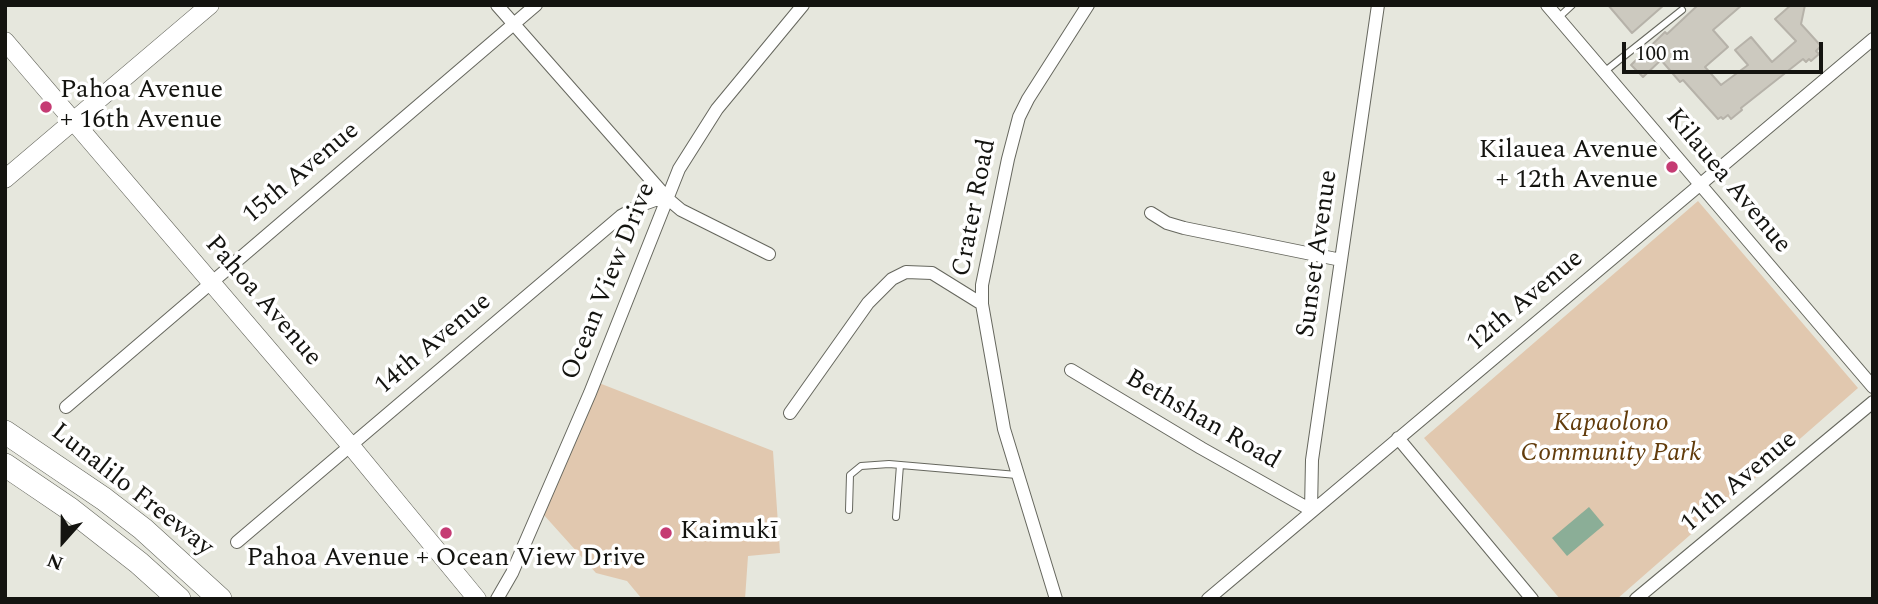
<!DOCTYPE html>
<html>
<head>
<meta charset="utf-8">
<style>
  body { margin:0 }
  #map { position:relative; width:1878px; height:604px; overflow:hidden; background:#e6e7dd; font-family:Spectral,serif }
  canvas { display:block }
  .frame { position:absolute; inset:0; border:7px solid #141410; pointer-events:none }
  .north { position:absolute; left:28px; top:506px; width:70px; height:70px; -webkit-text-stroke:5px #fff; paint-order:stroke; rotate:201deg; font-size:19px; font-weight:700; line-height:28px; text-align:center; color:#141410 }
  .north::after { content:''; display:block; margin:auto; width:24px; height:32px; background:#141410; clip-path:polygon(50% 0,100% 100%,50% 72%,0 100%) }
  .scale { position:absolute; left:1622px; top:42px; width:201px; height:32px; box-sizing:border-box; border:4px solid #141410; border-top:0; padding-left:9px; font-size:21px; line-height:24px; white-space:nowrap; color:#141410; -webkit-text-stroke:5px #fff; paint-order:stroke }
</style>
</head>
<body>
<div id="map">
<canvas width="1878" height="604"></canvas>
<div class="frame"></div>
<div class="north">N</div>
<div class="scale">100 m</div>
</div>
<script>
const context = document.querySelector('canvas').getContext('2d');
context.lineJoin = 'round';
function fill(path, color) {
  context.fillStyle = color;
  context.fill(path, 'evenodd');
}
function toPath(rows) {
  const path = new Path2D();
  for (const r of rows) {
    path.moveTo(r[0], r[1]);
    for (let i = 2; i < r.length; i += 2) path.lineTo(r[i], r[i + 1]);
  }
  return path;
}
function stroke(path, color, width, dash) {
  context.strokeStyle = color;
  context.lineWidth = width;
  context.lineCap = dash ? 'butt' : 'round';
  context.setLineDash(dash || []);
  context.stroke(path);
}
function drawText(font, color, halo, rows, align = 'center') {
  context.font = font + ' Spectral,serif';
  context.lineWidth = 7;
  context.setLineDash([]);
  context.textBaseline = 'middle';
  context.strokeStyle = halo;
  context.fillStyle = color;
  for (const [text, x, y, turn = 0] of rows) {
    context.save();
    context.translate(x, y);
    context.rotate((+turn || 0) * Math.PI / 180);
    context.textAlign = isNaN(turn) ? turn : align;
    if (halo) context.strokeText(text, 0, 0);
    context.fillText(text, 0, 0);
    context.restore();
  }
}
fill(toPath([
  [1698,201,1858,388,1617,599,1560,599,1424,438],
  [599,383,773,451,780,553,748,556,745,599,642,599,627,581,596,573,543,514]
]), '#e1c8af');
fill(toPath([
  [1589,507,1604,525,1567,556,1552,538]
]), '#8bae97');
const building = toPath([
  [1608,5,1664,5,1632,33,1608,5],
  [1698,5,1742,5,1713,30,1728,47,1705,67,1721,85,1748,65,1735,50,1751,37,1772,62,1796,41,1775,19,1791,5,1805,5,1801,24,1821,46,1816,51,1819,54,1811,61,1809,59,1806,62,1803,59,1741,108,1742,110,1731,119,1728,115,1723,119,1721,117,1718,119,1683,80,1680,82,1661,60,1643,77,1631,65,1665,32,1667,34,1698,5]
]);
fill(building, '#ccc9bf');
stroke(building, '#b6b2a9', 2);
const lane = toPath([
  [1558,18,1572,5],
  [1604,72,1682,10],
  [849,510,850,475,861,466,889,464,1017,475],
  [896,517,900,465]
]);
const street = toPath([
  [497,5,668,199,681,210,769,254],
  [1547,5,1873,387],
  [1151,213,1167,223,1184,228,1341,260],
  [1071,370,1201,448,1311,510,1312,460,1378,5],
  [66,407,536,5],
  [790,413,868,303,892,279,906,272,932,273,982,304],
  [1398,438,1532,599],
  [237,542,621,216,641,205,655,200,668,199],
  [497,599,512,573,590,393,679,169,717,109,803,5],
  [1056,599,1004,429,982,304,982,285,1008,159,1019,117,1028,99,1088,5],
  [1208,599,1873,39],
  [1636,599,1873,402]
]);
const secondary = toPath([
  [5,41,351,446,477,599],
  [5,179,210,5]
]);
const highway = toPath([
  [5,432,104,499,143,529,220,599],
  [5,465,70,509,139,563,179,599]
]);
stroke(lane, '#66675e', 8);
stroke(street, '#66675e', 14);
stroke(secondary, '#66675e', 19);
stroke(highway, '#66675e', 24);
stroke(lane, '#fff', 6);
stroke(street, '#fff', 12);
stroke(secondary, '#fff', 18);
stroke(highway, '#fff', 23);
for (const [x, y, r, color] of [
  [46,107,7,"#c53b73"],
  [1672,167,7,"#c53b73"],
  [446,533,7,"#c53b73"],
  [666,533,7,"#c53b73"]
]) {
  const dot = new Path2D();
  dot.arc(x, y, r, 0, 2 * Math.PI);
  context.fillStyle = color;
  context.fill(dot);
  stroke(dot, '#fff', 2.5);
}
drawText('26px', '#141410', '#fff', [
  ["Pahoa Avenue",60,92],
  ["+ 16th Avenue",60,122],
  ["Kilauea Avenue",1658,152,"right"],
  ["+ 12th Avenue",1658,182,"right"],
  ["Kaimukī",680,533],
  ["Pahoa Avenue + Ocean View Drive",446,560,"center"]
], 'left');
drawText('26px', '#141410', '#fff', [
  ["15th Avenue",302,174,-40],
  ["Kilauea Avenue",1727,182,50],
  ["Crater Road",976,208,-79],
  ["Sunset Avenue",1319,254,-82],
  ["Ocean View Drive",610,282,-68],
  ["Pahoa Avenue",262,302,49],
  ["12th Avenue",1526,302,-40],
  ["14th Avenue",434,345,-40],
  ["Bethshan Road",1202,421,30],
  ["11th Avenue",1740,483,-40],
  ["Lunalilo Freeway",131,491,38]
]);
drawText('italic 26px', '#623c0c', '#fff', [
  ["Kapaolono",1611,425],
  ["Community Park",1611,455]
]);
</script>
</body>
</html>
